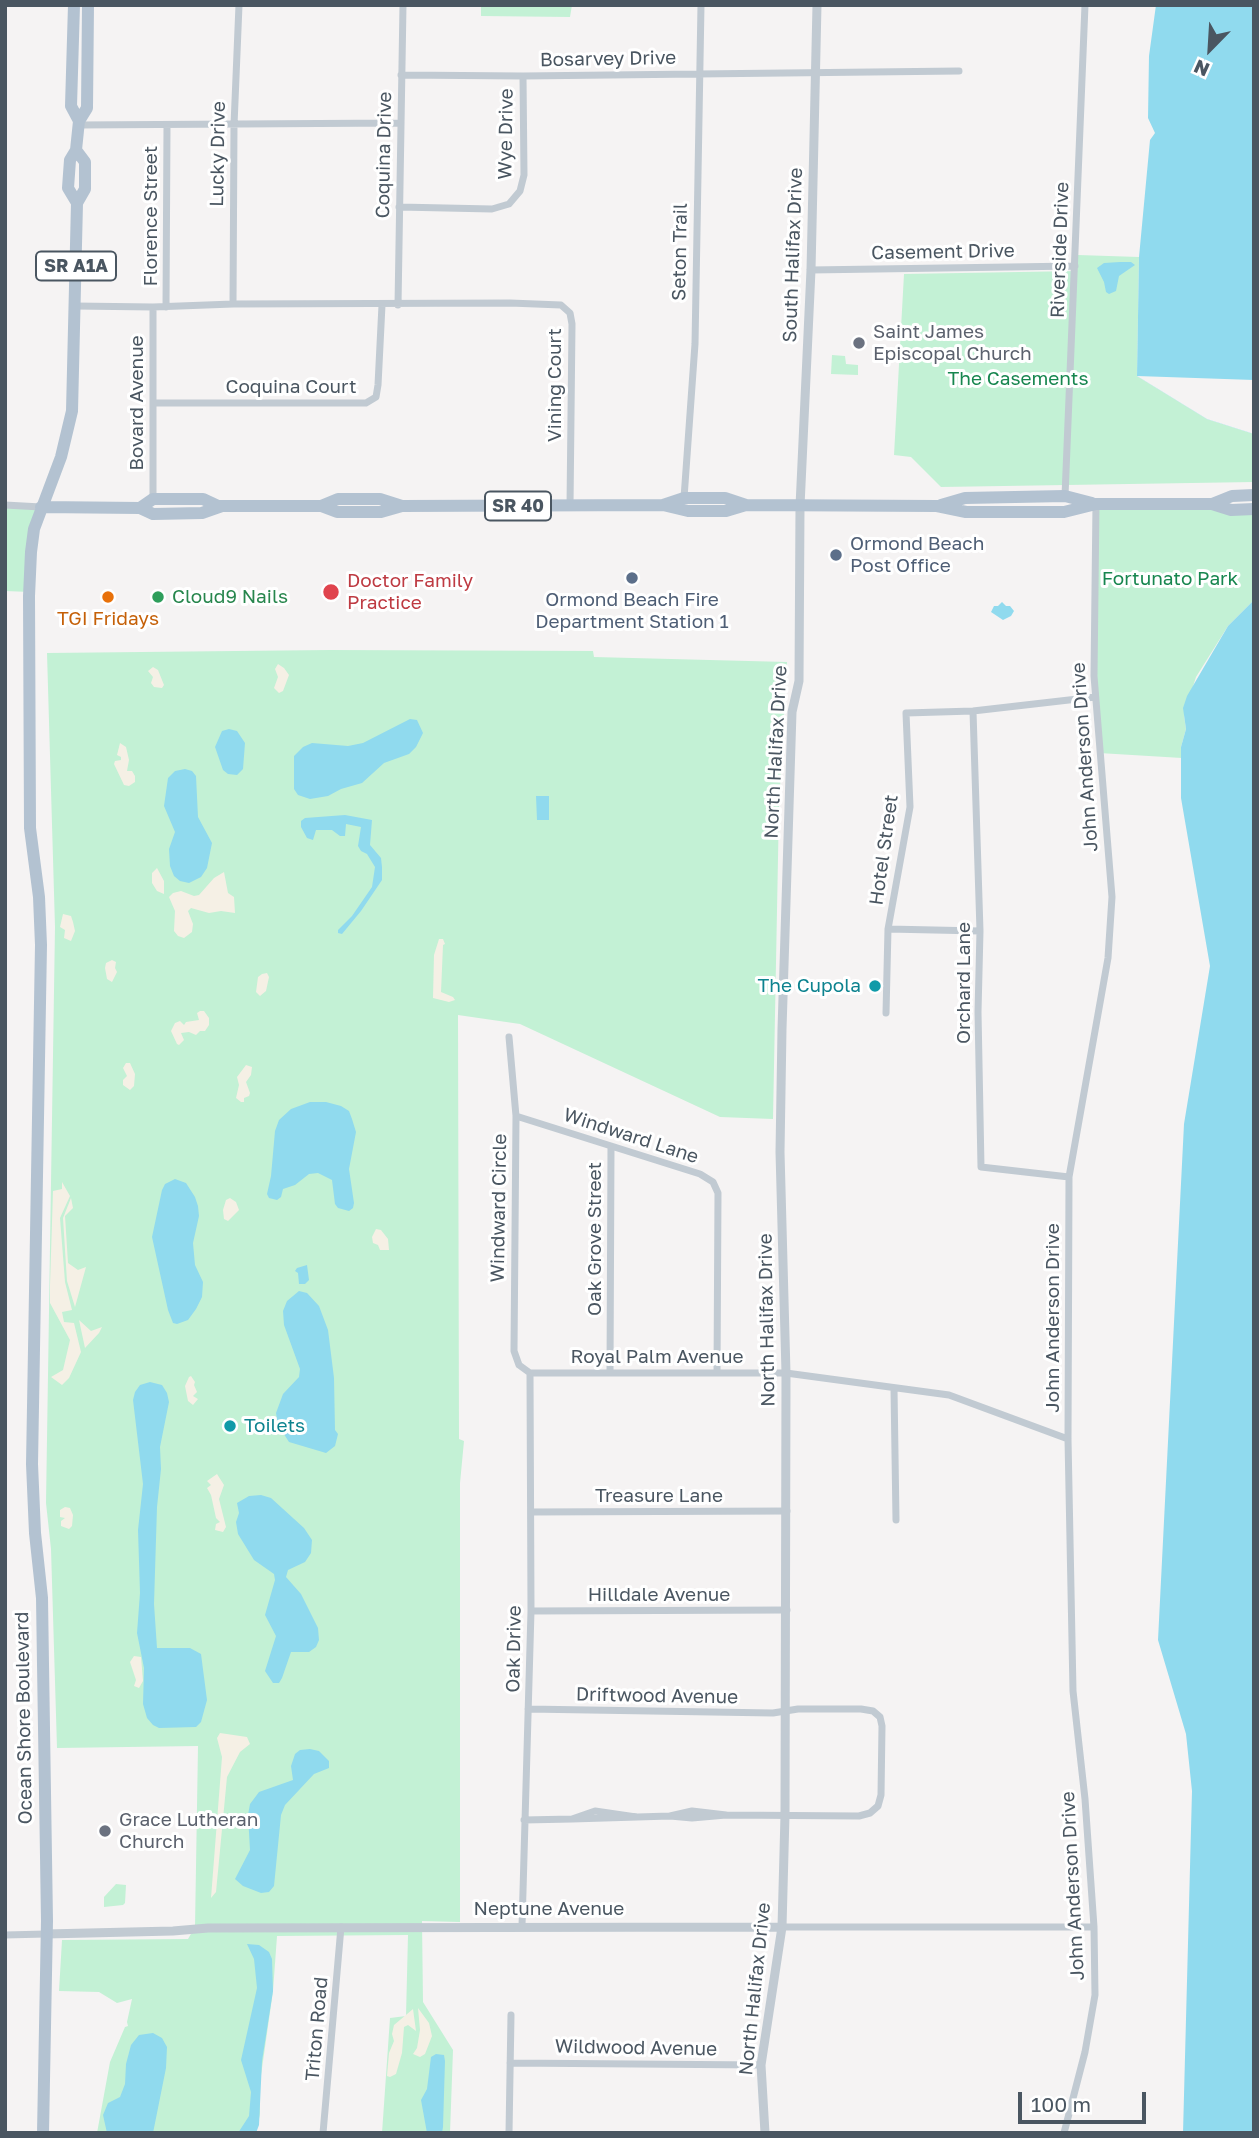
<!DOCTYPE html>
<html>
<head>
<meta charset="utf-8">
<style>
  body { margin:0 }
  #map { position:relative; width:1259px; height:2138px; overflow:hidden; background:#f5f3f3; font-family:"Golos Text",sans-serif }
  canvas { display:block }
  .frame { position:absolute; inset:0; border:7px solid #4a5661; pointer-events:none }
  .north { position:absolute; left:1175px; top:14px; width:70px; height:70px; -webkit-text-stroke:5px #fff; paint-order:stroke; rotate:204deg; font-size:19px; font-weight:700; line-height:28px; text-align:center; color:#4a5661 }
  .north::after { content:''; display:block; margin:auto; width:24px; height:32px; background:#4a5661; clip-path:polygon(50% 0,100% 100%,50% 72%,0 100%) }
  .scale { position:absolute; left:1018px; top:2092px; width:128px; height:32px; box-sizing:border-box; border:4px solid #4a5661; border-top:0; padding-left:9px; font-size:21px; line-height:24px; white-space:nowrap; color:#4a5661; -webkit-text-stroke:5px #fff; paint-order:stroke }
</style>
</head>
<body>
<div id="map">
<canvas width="1259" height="2138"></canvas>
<div class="frame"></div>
<div class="north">N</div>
<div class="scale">100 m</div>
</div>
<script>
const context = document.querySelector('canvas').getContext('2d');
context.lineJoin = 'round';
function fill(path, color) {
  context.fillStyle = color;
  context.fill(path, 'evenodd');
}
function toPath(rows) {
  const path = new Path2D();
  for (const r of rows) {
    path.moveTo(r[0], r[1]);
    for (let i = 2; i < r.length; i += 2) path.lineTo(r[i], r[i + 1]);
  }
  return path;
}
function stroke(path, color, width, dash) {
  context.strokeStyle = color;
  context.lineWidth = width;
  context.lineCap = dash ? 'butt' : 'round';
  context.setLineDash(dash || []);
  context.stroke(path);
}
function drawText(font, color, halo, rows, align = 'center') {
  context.font = font + ' "Golos Text",sans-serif';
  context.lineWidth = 6;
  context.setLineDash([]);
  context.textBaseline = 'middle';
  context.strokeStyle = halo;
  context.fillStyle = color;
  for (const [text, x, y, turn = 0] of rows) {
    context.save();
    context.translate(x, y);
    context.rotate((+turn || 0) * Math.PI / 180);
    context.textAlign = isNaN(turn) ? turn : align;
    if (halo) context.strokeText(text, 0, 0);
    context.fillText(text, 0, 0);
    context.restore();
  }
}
fill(toPath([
  [481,5,572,5,570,17,481,16],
  [1078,255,1139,257,1137,376,1207,419,1254,434,1254,482,941,487,911,457,894,455,904,274,1077,271],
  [832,355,845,356,846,364,858,365,858,375,831,374],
  [1096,504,1254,506,1254,600,1228,626,1196,677,1184,715,1186,729,1181,747,1182,758,1099,753,1095,697],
  [5,505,41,507,30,592,5,591],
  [330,650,593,651,594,657,787,662,779,806,773,1119,720,1117,520,1024,458,1015,459,1439,464,1441,460,1483,460,1922,422,1921,423,2002,453,2050,450,2133,382,2133,390,2018,406,2016,408,1935,277,1936,273,1991,260,2082,260,2114,256,2133,97,2133,110,2062,125,2027,128,2026,127,2022,132,1999,117,2003,99,1992,59,1991,62,1940,188,1939,195,1927,198,1746,57,1748,51,1549,46,1503,55,927,47,653],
  [116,1884,126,1885,125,1903,123,1905,104,1907,104,1897]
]), '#c3f1d5');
fill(toPath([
  [278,664,284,668,289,675,283,691,279,693,274,688,278,677,275,669],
  [153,667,158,670,164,685,162,688,154,687,151,683,153,677,148,671],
  [120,743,126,747,129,760,127,771,132,771,135,776,135,782,129,786,124,785,114,764,115,761,121,760,121,757,117,755],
  [157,868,164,881,164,894,157,891,152,883,152,873],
  [224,872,228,893,234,897,235,913,221,911,209,913,191,908,188,911,193,924,192,932,184,938,178,936,174,931,175,911,169,897,173,893,181,891,194,896,199,895,214,878],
  [63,914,71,916,73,922,75,931,71,941,64,938,65,930,60,927],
  [439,939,443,939,445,944,443,945,441,992,453,997,455,1000,449,1002,433,998,434,955],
  [112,960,116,962,115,968,117,972,112,982,107,979,105,968,106,963],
  [267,973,269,977,266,991,260,996,256,992,258,977,262,974],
  [200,1011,204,1011,209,1018,209,1025,205,1031,200,1031,196,1035,189,1032,181,1033,184,1040,179,1045,177,1044,171,1031,175,1023,180,1021,184,1025,186,1022,199,1020,197,1013],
  [126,1063,130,1063,135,1074,134,1086,130,1090,123,1085,123,1080,127,1076,123,1068],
  [246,1065,252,1067,251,1075,246,1082,250,1093,249,1096,244,1098,244,1102,241,1102,236,1098,239,1085,237,1077],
  [62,1182,70,1196,60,1218,65,1282,72,1310,62,1312,64,1322,74,1323,81,1352,69,1378,62,1385,51,1377,63,1370,70,1340,50,1303,50,1285,53,1191,62,1189],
  [71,1198,73,1208,65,1216,68,1263,78,1270,86,1267,75,1307,67,1281,63,1218],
  [230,1198,236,1202,239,1210,228,1221,224,1219,223,1210,226,1200],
  [376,1229,381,1230,388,1239,389,1250,380,1250,378,1245,373,1243,372,1237],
  [79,1320,91,1331,102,1327,99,1333,85,1348],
  [191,1376,195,1382,194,1385,197,1392,193,1396,198,1399,193,1405,188,1401,185,1386,189,1377],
  [217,1474,224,1485,219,1499,226,1527,223,1532,215,1530,216,1524,220,1522,216,1518,211,1495,207,1488,211,1485,207,1481],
  [65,1507,70,1508,73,1515,72,1526,69,1529,61,1526,61,1521,65,1518,60,1517,60,1510],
  [134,1656,141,1657,143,1681,139,1688,134,1686,136,1680,130,1662],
  [220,1733,247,1737,250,1744,240,1752,227,1777,216,1892,211,1898,222,1757,217,1738],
  [418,2008,429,2023,432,2036,425,2054,420,2057,413,2054,417,2048,420,2030],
  [413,2009,416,2031,408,2025,404,2027,402,2053,396,2074,390,2077,387,2076,389,2053,394,2041,392,2034,394,2025]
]), '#f5f0e5');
fill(toPath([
  [1156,5,1254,5,1254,434,1207,419,1137,376,1139,257,1150,140,1155,133,1148,118,1149,56],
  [1120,262,1131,262,1135,265,1119,276,1116,291,1109,294,1106,292,1104,282,1097,268,1104,263],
  [1254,600,1254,2133,1183,2133,1192,1791,1186,1734,1158,1640,1184,1124,1210,966,1181,798,1181,747,1186,729,1183,708,1187,696,1228,626],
  [1002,602,1006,606,1010,606,1014,611,1011,616,1003,620,991,612,994,606,998,606],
  [410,719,417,720,423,733,416,747,409,754,384,763,362,783,341,789,328,796,310,799,298,795,294,789,294,756,303,747,312,743,348,746,363,743],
  [229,729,237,731,245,743,243,769,237,775,228,774,223,770,215,747,222,731],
  [185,769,192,771,196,776,198,817,212,843,207,868,201,877,189,883,180,881,174,876,170,866,169,849,175,832,164,806,168,778,175,771],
  [536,796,549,796,549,820,537,820],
  [345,815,372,820,370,845,381,858,382,867,382,880,361,911,342,934,338,933,338,930,352,916,372,887,375,867,367,854,361,851,358,846,361,827,346,824,345,836,340,836,332,830,316,830,313,840,307,838,301,827,301,821,305,818],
  [310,1102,326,1102,341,1106,349,1111,352,1119,356,1132,349,1169,354,1203,353,1208,349,1211,338,1208,335,1204,332,1180,318,1173,309,1174,295,1185,283,1189,281,1197,277,1200,269,1198,267,1194,271,1176,275,1131,279,1120,291,1109],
  [175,1179,186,1183,195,1197,198,1206,199,1216,193,1243,195,1265,203,1282,202,1297,196,1309,188,1320,177,1324,173,1323,168,1310,152,1237,162,1190,165,1184],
  [307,1265,309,1280,305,1284,299,1284,298,1273,295,1271,297,1268],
  [299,1291,307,1293,319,1306,328,1330,334,1378,335,1430,338,1434,335,1446,326,1453,289,1442,278,1425,276,1413,283,1394,299,1377,300,1369,284,1325,283,1311,287,1301],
  [150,1382,162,1385,167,1393,169,1402,160,1447,161,1469,157,1507,154,1604,157,1648,190,1648,201,1654,207,1700,201,1722,196,1727,159,1728,153,1725,147,1718,143,1704,144,1668,137,1633,140,1593,138,1530,143,1484,133,1400,135,1392,140,1385],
  [261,1495,271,1498,304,1528,312,1540,311,1553,305,1562,288,1570,286,1577,301,1594,318,1628,319,1640,316,1647,309,1652,291,1652,282,1678,279,1683,273,1683,265,1671,276,1636,265,1615,275,1580,274,1574,254,1560,238,1534,236,1522,239,1513,237,1503,249,1496],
  [310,1749,319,1751,329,1761,329,1768,314,1774,285,1805,281,1815,274,1886,269,1892,261,1893,243,1886,235,1879,250,1850,248,1815,250,1804,259,1792,293,1780,291,1766,295,1754,300,1750],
  [247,1944,259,1945,269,1952,272,1959,273,1991,262,2061,259,2125,256,2133,238,2133,249,2116,251,2092,241,2060,257,1988,254,1959],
  [153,2033,162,2038,167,2047,166,2068,153,2133,107,2133,103,2115,108,2103,120,2097,125,2084,126,2064,131,2045,139,2035],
  [436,2054,444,2055,445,2061,443,2127,442,2133,427,2133,421,2100,427,2089,431,2057]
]), '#90daee');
fill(toPath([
  [1137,376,1254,380,1254,434,1207,419]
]), '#f5f3f3');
stroke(toPath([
  [401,75,523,76,959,71],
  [78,125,399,123],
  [399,207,492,209,509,204,520,191,524,175,523,76],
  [811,270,1075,266],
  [233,304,234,125,239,5],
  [398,305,403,5],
  [75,306,153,307,233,304,510,303,561,305,570,313,572,324,570,506],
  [153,307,153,499],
  [166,307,167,126],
  [154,403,366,403,376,397,378,385,382,305],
  [1065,496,1085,5],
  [684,498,695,344,701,5],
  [5,505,41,507],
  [973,711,980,931,978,1012,981,1167,1069,1177],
  [888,929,980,931],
  [886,1013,888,929,910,807,906,713,973,711,1095,697],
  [509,1037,516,1116,514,1351,519,1365,530,1373],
  [516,1116,700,1174,713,1182,718,1193,717,1373],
  [530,1373,786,1373,949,1395,1068,1439],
  [610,1373,611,1146],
  [894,1388,896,1520],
  [531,1512,787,1511],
  [531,1611,787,1610],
  [528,1709,773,1713,798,1709,861,1709,873,1711,880,1717,882,1726,881,1795,878,1806,870,1813,859,1816,726,1815],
  [636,1817,595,1811,572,1819,670,1816,692,1818,726,1815,692,1811,670,1816],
  [524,1820,572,1819],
  [522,1926,531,1611,530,1373],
  [782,1927,1094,1927],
  [5,1935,46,1934],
  [510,2063,761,2065],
  [323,2133,341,1927],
  [509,2133,511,2015],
  [1064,2133,1085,2052,1095,1995,1094,1927,1085,1799,1073,1691,1068,1439,1069,1177,1108,958,1112,897,1094,676,1096,504]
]), '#c1cad2', 7);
stroke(toPath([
  [46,1934,173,1931,208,1928,782,1927],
  [765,2133,761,2065,782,1927,785,1815,786,1373,780,1152,782,1029,792,712,799,681,800,506,811,270,817,5]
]), '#c1cad2', 9);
stroke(toPath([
  [74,5,71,106,79,121],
  [77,203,68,188,70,160,76,150,79,121,87,108,88,5],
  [1212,504,1232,496,1254,495],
  [663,505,684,498,725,498,746,505,937,506,966,512,1064,512,1096,504,1212,504,1231,510,1254,509],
  [941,505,965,498,1065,496,1092,503],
  [321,506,338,499,380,499,402,506,663,505,688,511,726,511,746,505],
  [41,507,140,508,153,514,202,513,222,506],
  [140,508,153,499,203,499,218,506,321,506,337,512,381,512,402,506],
  [43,2133,47,1921,43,1664,42,1598,35,1533,32,1464,41,945,39,897,30,828,29,596,31,552,34,529,61,457,72,411,77,203,85,189,85,162,76,150]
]), '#b3c2d1', 12);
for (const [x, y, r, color] of [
  [859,343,7,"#6b7280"],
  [836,555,7,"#5c6f8a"],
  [632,578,7,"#5c6f8a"],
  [331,592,9,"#e0444e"],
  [108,597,7,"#e8710a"],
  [158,597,7,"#2e9e5b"],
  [875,986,7,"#0f9aa8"],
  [230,1426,7,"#0f9aa8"],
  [105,1831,7,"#6b7280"]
]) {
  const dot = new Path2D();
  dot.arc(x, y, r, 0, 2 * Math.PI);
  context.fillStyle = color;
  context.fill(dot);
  stroke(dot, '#fff', 2.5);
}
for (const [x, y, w] of [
  [76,266,80],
  [518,506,66]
]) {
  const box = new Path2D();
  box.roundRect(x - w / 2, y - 14.5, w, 29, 5);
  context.fillStyle = '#fff';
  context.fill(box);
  stroke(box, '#4a5661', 2);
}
drawText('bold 18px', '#4a5661', null, [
  ["SR A1A",76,266],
  ["SR 40",518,506]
]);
drawText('19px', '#4a5661', '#fff', [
  ["Bosarvey Drive",608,59,-1],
  ["Wye Drive",506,134,-89],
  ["Lucky Drive",218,154,-89],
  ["Coquina Drive",384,155,-89],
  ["Florence Street",151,216,-90],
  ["Riverside Drive",1060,250,-88],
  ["Seton Trail",680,252,-89],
  ["Casement Drive",943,252,-1],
  ["South Halifax Drive",793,255,-88],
  ["Vining Court",555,385,-90],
  ["Coquina Court",291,387],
  ["Bovard Avenue",137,403,-90],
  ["North Halifax Drive",776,752,-87],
  ["John Anderson Drive",1085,757,-94],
  ["Hotel Street",884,850,-82],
  ["Orchard Lane",964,983,-90],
  ["Windward Lane",631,1136,18],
  ["Windward Circle",499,1208,-89],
  ["Oak Grove Street",595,1239,-90],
  ["John Anderson Drive",1053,1318,-90],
  ["North Halifax Drive",767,1320,-91],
  ["Royal Palm Avenue",657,1357],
  ["Treasure Lane",659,1496],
  ["Hilldale Avenue",659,1595],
  ["Oak Drive",514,1649,-89],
  ["Driftwood Avenue",657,1696,1],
  ["Ocean Shore Boulevard",24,1718,-91],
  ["John Anderson Drive",1073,1886,-93],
  ["Neptune Avenue",549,1909],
  ["North Halifax Drive",755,1989,-84],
  ["Triton Road",317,2029,-85],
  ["Wildwood Avenue",636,2048,1]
]);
drawText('19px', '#5b616d', '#fff', [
  ["Saint James",873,332],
  ["Episcopal Church",873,354],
  ["Grace Lutheran",119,1820],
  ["Church",119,1842]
], 'left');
drawText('19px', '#17864f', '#fff', [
  ["The Casements",1018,379],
  ["Fortunato Park",1170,579]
]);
drawText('19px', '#4e5e75', '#fff', [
  ["Ormond Beach",850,544],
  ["Post Office",850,566],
  ["Ormond Beach Fire",632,600,"center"],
  ["Department Station 1",632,622,"center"]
], 'left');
drawText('19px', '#be3a42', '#fff', [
  ["Doctor Family",347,581],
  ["Practice",347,603]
], 'left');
drawText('19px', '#27864d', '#fff', [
  ["Cloud9 Nails",172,597]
], 'left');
drawText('19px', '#c56008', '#fff', [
  ["TGI Fridays",108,619]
]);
drawText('19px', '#0d838f', '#fff', [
  ["The Cupola",861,986],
  ["Toilets",244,1426,"left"]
], 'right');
</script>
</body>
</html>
